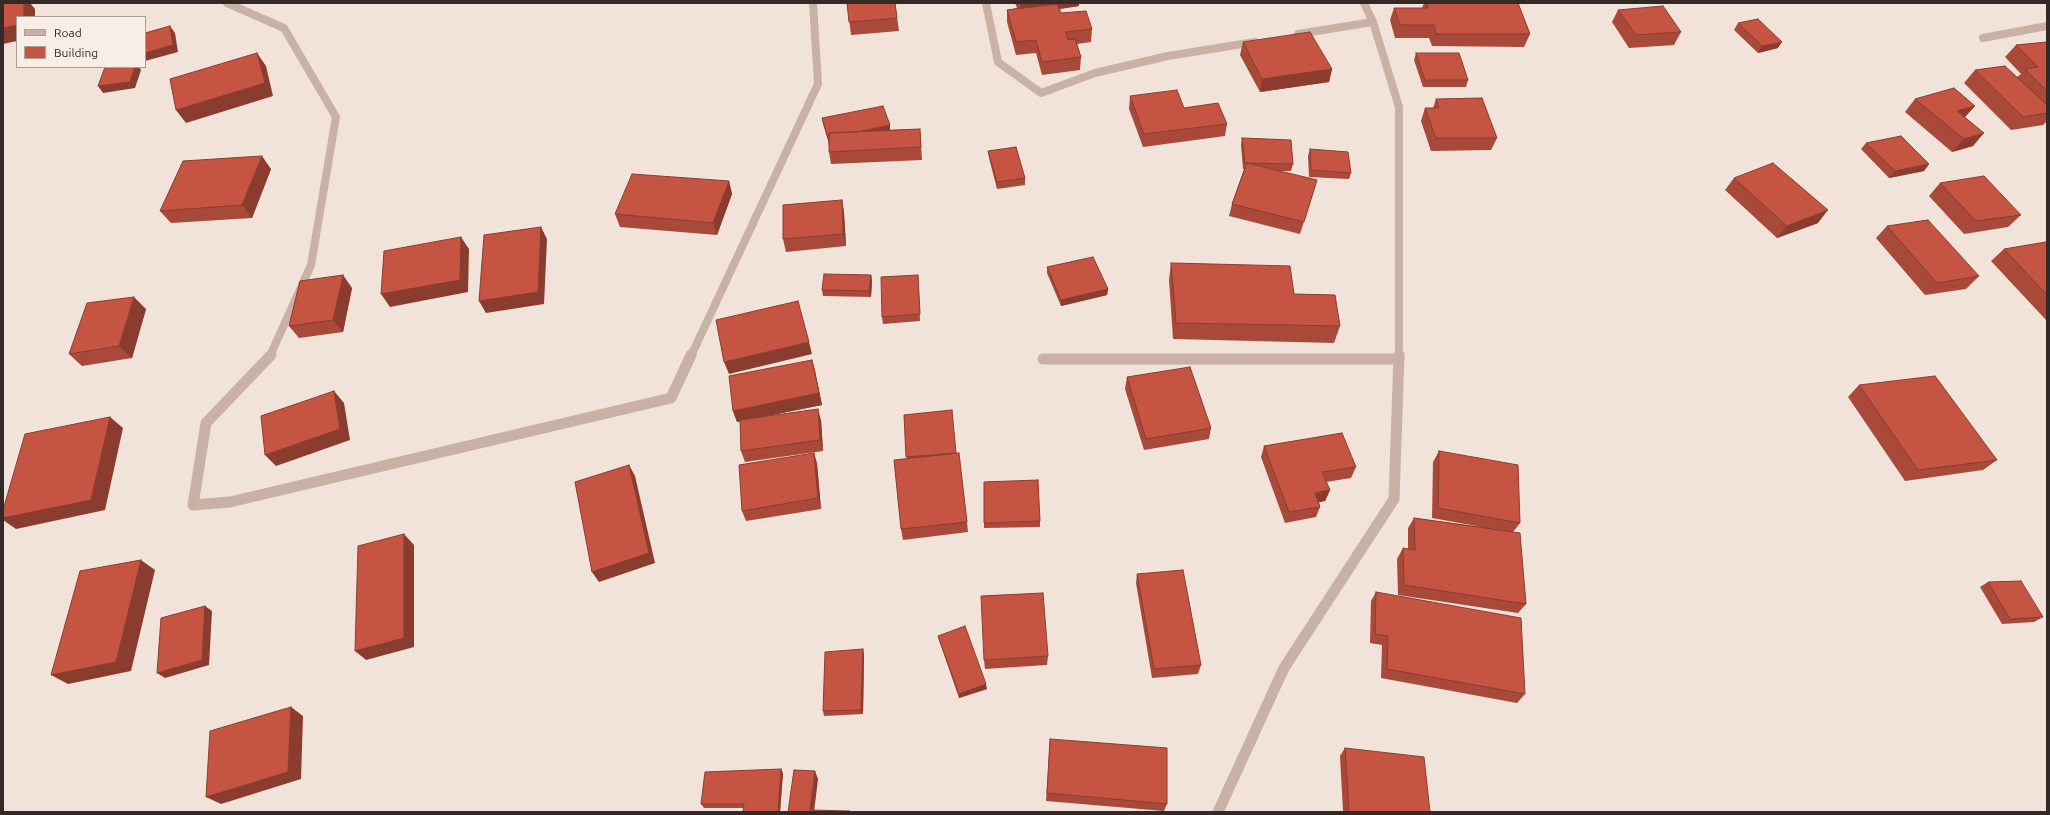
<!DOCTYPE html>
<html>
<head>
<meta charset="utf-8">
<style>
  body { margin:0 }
  #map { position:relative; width:2050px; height:815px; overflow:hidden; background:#f1e3d9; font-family:Ubuntu,sans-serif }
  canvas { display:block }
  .frame { position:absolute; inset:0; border:4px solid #342926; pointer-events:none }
  .legend { position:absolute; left:16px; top:16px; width:130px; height:52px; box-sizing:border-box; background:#f9eee5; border:1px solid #aa9f99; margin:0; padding:5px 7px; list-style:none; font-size:12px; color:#342926 }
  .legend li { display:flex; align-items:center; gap:8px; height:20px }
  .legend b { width:20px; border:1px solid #aa9f99 }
</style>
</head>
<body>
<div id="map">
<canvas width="2050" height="815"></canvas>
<div class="frame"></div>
<ul class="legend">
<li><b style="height:5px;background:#c9b2a5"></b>Road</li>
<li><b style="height:11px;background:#c55542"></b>Building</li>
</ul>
</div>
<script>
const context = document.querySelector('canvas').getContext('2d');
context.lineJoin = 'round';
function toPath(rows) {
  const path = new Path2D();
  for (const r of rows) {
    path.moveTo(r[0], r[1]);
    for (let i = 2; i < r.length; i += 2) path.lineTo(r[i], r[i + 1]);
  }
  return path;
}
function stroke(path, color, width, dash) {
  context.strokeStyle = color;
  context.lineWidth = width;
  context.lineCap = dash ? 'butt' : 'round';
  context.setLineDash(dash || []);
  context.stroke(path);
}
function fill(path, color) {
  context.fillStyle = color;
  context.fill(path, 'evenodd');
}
stroke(toPath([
  [227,3,284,28,336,117,311,265,270,356],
  [986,3,998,62,1041,93,1095,73,1168,56,1255,42],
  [1364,3,1373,22,1399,107,1399,356],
  [1298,34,1373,22],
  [1983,38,2047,26],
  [691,356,818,84,813,3]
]), '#c9b2a5', 8);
stroke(toPath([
  [271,355,206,423,193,505,230,502,671,398,691,355],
  [1043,359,1399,359],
  [1218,812,1284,668,1394,499,1399,355]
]), '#c9b2a5', 11);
fill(toPath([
  [827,3,895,3,899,31,851,35,847,3,827,4],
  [1015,3,1079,3,1079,6,1059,9,1061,13,1092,29,1091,42,1077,44,1081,57,1080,70,1042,75,1036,53,1016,55,1007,22,1007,10,1017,8],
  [1424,3,1518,3,1530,34,1524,47,1432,46,1429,38,1395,38,1390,20,1394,8,1422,8],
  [1618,10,1681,32,1674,45,1629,48,1612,22],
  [1738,23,1778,48,1758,53,1734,30],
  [1243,42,1332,69,1329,82,1260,92,1240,55],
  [2047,42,2047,121,2043,125,2011,130,1964,83,1975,70,2017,77,2021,74,2005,57,2016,45],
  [1416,53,1468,80,1466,87,1423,87,1414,60],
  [1130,96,1184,108,1227,124,1225,136,1143,147,1129,109],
  [1436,99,1497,138,1491,150,1431,151,1421,121,1425,108,1433,108],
  [1915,99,1975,106,1965,117,1973,146,1952,152,1905,112],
  [822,118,890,125,890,130,920,129,922,160,831,164,829,152,829,144,823,124],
  [1242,138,1293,164,1291,171,1279,171,1313,193,1300,234,1229,216,1232,204,1244,169,1243,169,1241,145],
  [1866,143,1929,164,1924,171,1889,178,1861,149],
  [1310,149,1351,173,1349,179,1309,177,1308,156],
  [988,151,1025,178,1025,185,997,189,989,158],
  [271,169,252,218,171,223,160,211],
  [1734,178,1818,223,1777,238,1725,190],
  [729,181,732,194,717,235,620,227,615,214],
  [1940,183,2021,215,2008,227,1964,234,1929,196],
  [842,200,844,213,846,246,786,252,783,239],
  [1887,226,1979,276,1966,289,1925,295,1876,238],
  [2047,243,2047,320,2046,320,1991,261,2004,249],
  [1171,263,1294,294,1340,326,1334,343,1173,339,1169,280],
  [1047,267,1108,289,1107,295,1061,306,1047,273],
  [871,275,872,281,871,297,823,296,822,290],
  [918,282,920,321,883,324,882,317],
  [352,288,343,332,299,338,289,326],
  [146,309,132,358,82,366,69,354],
  [812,360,815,371,822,405,762,417,821,420,823,451,745,462,741,451,740,421,737,422,733,411],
  [1127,377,1211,428,1209,439,1144,450,1125,389],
  [1859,385,1997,460,1983,470,1905,481,1848,397],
  [904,415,956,453,967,522,968,532,903,540,901,529,907,459],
  [1264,446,1356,467,1351,478,1326,482,1330,490,1325,501,1319,502,1320,507,1316,517,1285,523,1261,457],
  [1439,451,1520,523,1513,532,1526,604,1518,613,1398,595,1397,559,1403,548,1408,549,1408,528,1414,518,1482,527,1432,518,1433,462],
  [814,453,817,464,821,509,746,521,742,511],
  [1040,521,1040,527,984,528,984,523],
  [1137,574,1201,665,1198,674,1152,678,1136,583],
  [1988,582,2043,617,2034,622,2002,624,1980,587],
  [1376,592,1525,694,1517,703,1381,678,1382,645,1370,643,1371,601],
  [938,636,987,689,959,698,939,640],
  [864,654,863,714,824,716,823,711],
  [1048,656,1047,665,985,669,984,660],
  [1050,739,1167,804,1164,811,1046,801],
  [1345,748,1430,812,1343,812,1340,756],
  [783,773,780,812,743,812,744,808,704,808,701,804]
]), '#a94939');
fill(toPath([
  [24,3,30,3,35,9,35,17,24,17],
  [1020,3,1079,3,1079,6,1020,15],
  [17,25,17,41,3,44,3,28],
  [170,26,175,33,178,52,145,61,145,53],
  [1782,42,1778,48,1758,53,1762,46],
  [257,53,266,66,273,96,186,123,176,110],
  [135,67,139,67,141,70,135,88,103,93,98,86],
  [1332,69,1329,82,1260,92,1262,79],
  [1975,106,1964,118,1957,111],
  [890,125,890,132,829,145,828,138],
  [1984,133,1973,146,1952,152,1964,139],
  [262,156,271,169,252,218,242,205],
  [1929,164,1924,171,1889,178,1895,171],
  [729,181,732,194,717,235,713,223],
  [842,200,844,213,846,246,843,234],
  [1828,210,1818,223,1777,238,1787,226],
  [541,227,547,239,544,304,486,313,479,301],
  [461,237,469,249,468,292,390,307,381,294],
  [343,275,352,288,343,332,333,320],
  [871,275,872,281,871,297,869,291],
  [918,275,918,282,920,321,920,314],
  [1108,289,1107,295,1061,306,1061,300],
  [134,297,146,309,132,358,119,346],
  [809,342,812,354,729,374,724,362],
  [812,360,815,371,822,405,737,422,733,411],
  [334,391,344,403,350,440,276,466,265,455],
  [818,409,821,420,823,451,820,440],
  [110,417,123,428,105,510,16,529,3,520,3,518],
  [814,453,817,464,821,509,818,498],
  [629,465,635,476,655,563,599,582,592,572],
  [1330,490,1325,501,1310,504,1315,493],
  [404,534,414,545,414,647,366,660,355,651],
  [141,560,155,570,131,671,68,684,51,675],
  [205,606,212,611,209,665,165,678,157,673],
  [863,649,864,654,863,714,861,710],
  [986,684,987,689,959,698,959,694],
  [291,707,303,716,301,779,221,804,206,797],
  [781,769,783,773,780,812,778,812],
  [815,771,818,779,814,812,810,810]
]), '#8a3c2e');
const building = toPath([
  [3,3,24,3,24,17,17,17,17,25,3,28,3,3],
  [847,3,895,3,897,18,849,22,847,3],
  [1427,3,1518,3,1530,34,1436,34,1434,25,1400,25,1394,8,1428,8,1427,3],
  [1057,4,1061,13,1086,11,1092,29,1066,32,1068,40,1075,39,1081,57,1042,62,1036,40,1016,42,1007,10,1057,4],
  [1663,6,1681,32,1636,35,1618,10,1663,6],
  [1758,19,1782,42,1762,46,1738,23,1758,19],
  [170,26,173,45,145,53,145,33,170,26],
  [1310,32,1332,69,1262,79,1243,42,1310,32],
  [2047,42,2047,91,2025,69,2038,67,2016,45,2047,42],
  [257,53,265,83,176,110,170,79,257,53],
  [1416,53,1459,53,1468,80,1425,80,1416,53],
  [2005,66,2047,105,2047,113,2023,117,1975,70,2005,66],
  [105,67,135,67,130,82,98,86,105,67],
  [1954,88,1975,106,1957,111,1984,133,1964,139,1915,99,1954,88],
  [1177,90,1184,108,1218,103,1227,124,1144,134,1130,96,1177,90],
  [1482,98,1497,138,1436,138,1425,108,1439,108,1436,99,1482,98],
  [883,106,890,125,857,132,829,133,829,138,828,138,822,118,883,106],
  [920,129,921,147,829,152,829,133,920,129],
  [1901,136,1929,164,1895,171,1866,143,1901,136],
  [1242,138,1291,140,1293,164,1245,163,1242,138],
  [1016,147,1025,178,997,182,988,151,1016,147],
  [1310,149,1348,152,1351,173,1311,170,1310,149],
  [262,156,242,205,160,211,183,161,262,156],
  [1247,163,1317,180,1304,222,1232,204,1247,163],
  [1773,163,1828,210,1787,226,1734,178,1773,163],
  [632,174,729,181,713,223,615,214,632,174],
  [1984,176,2021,215,1976,221,1940,183,1984,176],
  [842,200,843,234,783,239,783,205,842,200],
  [1928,220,1979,276,1937,283,1887,226,1928,220],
  [541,227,538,292,479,301,484,235,541,227],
  [461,237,460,280,381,294,384,251,461,237],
  [2046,242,2047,243,2047,295,2004,249,2046,242],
  [1093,257,1108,289,1061,300,1047,267,1093,257],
  [1171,263,1290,266,1294,294,1335,295,1340,326,1176,323,1171,263],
  [824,274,871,275,869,291,822,290,824,274],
  [343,275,333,320,289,326,300,281,343,275],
  [918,275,920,314,882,317,881,277,918,275],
  [134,297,119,346,69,354,87,303,134,297],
  [798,301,809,342,724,362,716,320,798,301],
  [812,360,819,393,733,411,729,376,812,360],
  [1190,367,1211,428,1146,439,1127,377,1190,367],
  [1935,376,1997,460,1918,470,1859,385,1935,376],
  [334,391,340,429,265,455,261,416,334,391],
  [818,409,820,440,741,451,740,420,818,409],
  [952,410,956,453,906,457,904,415,952,410],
  [110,417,91,500,3,518,3,510,25,434,110,417],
  [1342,433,1356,467,1322,472,1330,490,1315,493,1320,507,1289,512,1264,446,1342,433],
  [1439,451,1518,465,1520,523,1438,508,1439,451],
  [814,453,818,498,742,511,739,465,814,453],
  [959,453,967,522,901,529,894,460,959,453],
  [629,465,649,553,592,572,575,482,629,465],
  [1038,480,1040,521,984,523,984,482,1038,480],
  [1414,518,1520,533,1526,604,1404,585,1403,548,1415,550,1414,518],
  [404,534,404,638,355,651,358,546,404,534],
  [141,560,116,662,51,675,80,571,141,560],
  [1183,570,1201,665,1154,669,1137,574,1183,570],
  [2021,581,2043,617,2010,619,1988,582,2021,581],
  [1376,592,1521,618,1525,694,1387,669,1388,636,1375,634,1376,592],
  [1043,593,1048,656,984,660,981,596,1043,593],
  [205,606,202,660,157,673,161,618,205,606],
  [965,626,986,684,959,694,938,636,965,626],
  [863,649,861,710,823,711,825,652,863,649],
  [291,707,288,772,206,797,210,731,291,707],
  [1050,739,1167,748,1167,804,1047,793,1050,739],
  [1345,748,1424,757,1430,812,1349,812,1345,748],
  [781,769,778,812,743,812,744,804,701,804,705,772,781,769],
  [794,770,815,771,810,810,850,811,850,812,788,812,794,770]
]);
fill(building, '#c55542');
stroke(building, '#8a3c2e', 1);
</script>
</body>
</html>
